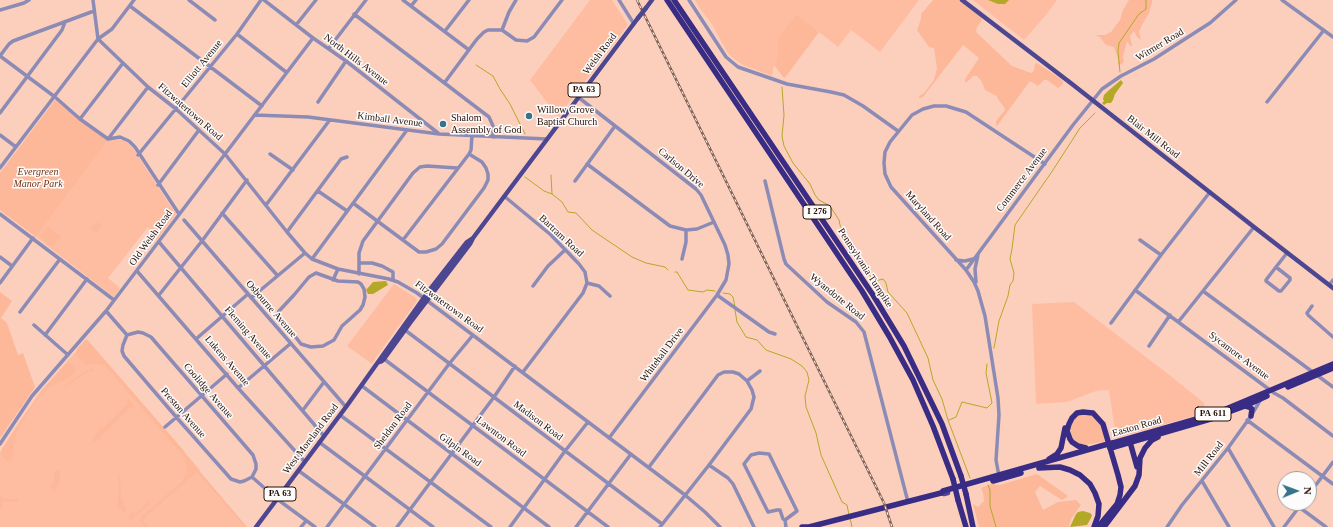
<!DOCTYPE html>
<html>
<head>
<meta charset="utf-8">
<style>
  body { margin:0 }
  #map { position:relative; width:1333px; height:527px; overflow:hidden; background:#fccfbd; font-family:"Times New Roman",serif }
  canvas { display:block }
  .north { position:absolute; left:1277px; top:471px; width:40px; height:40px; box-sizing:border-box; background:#fcfcfc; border:1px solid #a79d99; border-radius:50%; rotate:89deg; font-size:11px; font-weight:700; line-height:16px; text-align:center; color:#280f04 }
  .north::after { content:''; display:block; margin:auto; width:14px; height:18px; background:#36748a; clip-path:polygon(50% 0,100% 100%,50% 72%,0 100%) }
</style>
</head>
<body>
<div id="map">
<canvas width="1333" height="527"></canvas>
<div class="north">N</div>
</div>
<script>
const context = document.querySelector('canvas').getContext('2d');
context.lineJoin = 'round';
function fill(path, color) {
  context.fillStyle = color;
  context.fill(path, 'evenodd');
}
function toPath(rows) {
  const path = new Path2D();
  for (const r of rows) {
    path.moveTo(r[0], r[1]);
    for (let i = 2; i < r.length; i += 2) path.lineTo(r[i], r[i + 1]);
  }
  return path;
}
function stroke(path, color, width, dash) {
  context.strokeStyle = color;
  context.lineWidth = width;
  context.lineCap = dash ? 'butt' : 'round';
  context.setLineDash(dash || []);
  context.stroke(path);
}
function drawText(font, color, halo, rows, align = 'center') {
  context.font = font + ' "Times New Roman",serif';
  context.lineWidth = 3;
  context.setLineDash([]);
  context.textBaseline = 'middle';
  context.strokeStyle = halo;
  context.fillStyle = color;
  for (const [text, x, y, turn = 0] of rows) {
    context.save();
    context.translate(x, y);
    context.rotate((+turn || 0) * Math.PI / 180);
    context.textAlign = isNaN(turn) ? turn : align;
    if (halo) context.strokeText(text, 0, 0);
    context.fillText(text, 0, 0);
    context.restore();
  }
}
fill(toPath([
  [590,0,612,0,628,25,558,117,530,80],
  [695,0,919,0,880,52,851,30,838,47,796,14,778,39,777,60,774,65,772,76,743,65,733,58,727,52,712,24,698,6],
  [973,0,1057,0,1046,15,1024,40],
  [119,139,126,141,132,147,176,214,157,240,148,227,108,278,120,288,114,297,36,237,108,140],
  [394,284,416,298,417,301,376,357,372,364,347,346],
  [1074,302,1172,377,1204,403,1205,413,1116,438,1109,390,1096,391,1067,402,1036,404,1032,304],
  [87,339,200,470,199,471,247,527,0,527,0,452,21,419,42,390]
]), '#febda1');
fill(toPath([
  [933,0,959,0,981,17,982,20,977,27,976,32,1012,66,1031,73,1034,71,1035,64,1037,63,1061,79,1063,82,1063,84,1058,88,1047,80,1044,80,1038,86,1030,81,997,126,996,126,996,121,1005,110,1004,107,997,98,997,96,985,90,982,82,977,76,973,76,968,81,965,82,965,79,979,58,963,45,923,97,919,98,919,96,924,93,934,80,937,68,934,48,929,47,917,30,921,19,921,14],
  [1129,0,1152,0,1152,3,1149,13,1142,25,1139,32,1141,40,1137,37,1134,31,1130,36,1132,46,1130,46,1127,41,1123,57,1124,61,1122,64,1118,65,1118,59,1114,47,1106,45,1100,37,1095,35,1105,35,1111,32,1120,20,1123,10],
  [796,14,819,32,787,75,784,78,774,65,777,60,778,39],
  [55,100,108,140,36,237,0,210,0,173],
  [98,222,102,225,97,232,94,232,92,230,93,229,90,227,94,223,96,225],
  [48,227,61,236,52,246,40,237],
  [0,292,12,301,1,318,7,323,18,355,23,353,35,387,0,438],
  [86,339,185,452,184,453,247,527,245,527,197,472,143,519,143,521,149,527,145,527,141,523,140,521,140,518,183,481,187,471,186,461,185,458,108,369,103,365,97,364,86,365,82,362,76,354,77,349],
  [68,363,70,363,74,366,75,369,74,373,69,377,48,388,40,395,20,425,14,440,12,459,10,461,7,461,1,455,2,449,42,390,65,365],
  [93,368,94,370,87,372,68,385,61,388,86,371],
  [127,399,134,405,133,408,131,407,96,442,93,441,93,437,98,432,100,428,102,429,128,403,126,400],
  [1084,414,1091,415,1098,419,1108,441,1085,445,1080,444,1075,441,1071,434,1070,428,1073,420,1076,417],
  [60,470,60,483,54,490,51,487,48,487,54,482,54,471],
  [119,473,120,475,121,498,124,502,122,503,127,509,124,512,120,509,118,510,118,494,119,492,118,474],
  [1037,474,1068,496,1062,500,1040,486,1035,492,1043,510,1058,502,1076,500,1081,505,1071,519,1069,527,979,527,973,504,978,507,984,501,983,493,981,488,992,484,1000,485],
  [0,496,6,499,19,499,19,502,2,501,3,515,2,510,0,508],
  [147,500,150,502,149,505,122,527,130,519,128,516,132,512,135,514,147,503,146,501]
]), '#fdb799');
fill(toPath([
  [988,0,1009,0,1005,4,998,4],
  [1121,80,1123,83,1115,94,1113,100,1111,103,1107,103,1104,105,1102,103,1104,101,1103,99,1104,95,1108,91],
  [386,281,388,285,373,294,368,294,366,290,373,282],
  [1083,511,1090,513,1092,515,1091,518,1087,525,1070,527,1076,514,1078,512]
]), '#b4a827');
stroke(toPath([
  [476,65,493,76,500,89,510,104,525,134],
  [1120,72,1118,51,1119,43,1139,14,1146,9,1146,0],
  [782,87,784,115,782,136,784,146,793,163,810,184,815,195,819,200,830,206,839,220,840,225,853,253,863,268,875,281,883,279,886,283,888,292,907,313,928,358,933,380,942,399,948,420,970,478],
  [551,175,552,194,562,202,568,212,576,213,592,230,632,257,646,263,665,267,668,270],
  [525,177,544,191,552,194],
  [675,272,677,272,688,290,703,292,707,290,715,291],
  [723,293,730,294,733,297,735,307],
  [735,310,737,322,746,337,757,340,766,350,791,359,802,366,807,372,809,380,805,396,806,407,816,433,821,455,842,502,847,505,849,515],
  [994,348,999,321,1008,296,1010,285,1013,281,1014,273,1010,259,1012,249,1015,225,1053,170,1080,128,1095,113],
  [949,420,956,417,962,402,987,408,992,403,986,373,987,364],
  [988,485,990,490,990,506,996,527],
  [850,518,852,527]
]), '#b4a827', 1);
stroke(toPath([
  [93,0,98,39,148,87,176,109,225,154,287,232,305,253,312,259,338,269,389,279,398,282,417,293,685,495,705,512,720,527],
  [189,0,215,20],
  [264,0,313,38,346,61,438,133],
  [403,0,469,50],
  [619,0,634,24],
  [689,0,726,57,738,67,787,84,831,92,844,95,863,106,898,131],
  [1282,0,1333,37],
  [130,6,262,106],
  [411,6,416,0],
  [0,10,24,3,29,0],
  [354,14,489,117,493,126,493,137],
  [296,25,316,0],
  [502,30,509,12,516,0],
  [445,31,469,0],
  [237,34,286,72],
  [329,48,366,0],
  [0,56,55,97,80,119,108,139,120,137,129,141,135,147,179,214],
  [0,56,9,44,13,41,94,11],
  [445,82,477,39,484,32,488,30,502,30,516,40,527,41,534,37,562,0],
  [578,97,696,189,701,195,714,222,725,245,728,255,729,264,726,280,717,295,609,438],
  [318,102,346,61],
  [1267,102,1324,30],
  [0,113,62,30,65,22],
  [255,115,308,117,439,134,547,139],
  [80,119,123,63],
  [0,135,16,147],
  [108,139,148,87],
  [270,154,293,170],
  [138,155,237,34,261,0],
  [587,164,670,226,686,230,697,229,714,222],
  [0,168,98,39,112,29,134,0],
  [575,181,615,126],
  [765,181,784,259,786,264,827,302,856,322,864,332,908,502],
  [158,185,199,130],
  [318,191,347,211],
  [504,196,551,235,579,264,585,272,587,283,583,293,523,372],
  [353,203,419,252,426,252,436,249,442,244,484,188,488,180,488,174,486,168,482,162,469,154,471,150,472,135],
  [266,205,329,121],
  [222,213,277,275],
  [0,214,114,300],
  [184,220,346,407],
  [287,232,341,159,347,157],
  [403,240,469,154],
  [1140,240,1161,255],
  [159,242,324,436],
  [0,257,12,266],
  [312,259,407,130],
  [682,259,686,242,686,230],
  [956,260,965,261,973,259],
  [359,263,372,263,382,266,393,272,393,280],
  [1276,267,1290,278,1290,280,1281,291,1279,291,1266,281,1266,280,1276,267,1287,253],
  [966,270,1073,125,1102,89,1121,76,1154,59,1199,30,1210,23,1236,0],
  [137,271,238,388,305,462],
  [316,273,338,281,358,282,361,284,364,289,365,297,363,305,360,310,342,326,334,340,323,346,311,347,301,344,278,314,279,311,294,295,309,277,316,273],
  [359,274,359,253,363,241,413,173,420,167,427,166,457,168],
  [333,280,338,269],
  [976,282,975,269,978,255],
  [0,283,33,238],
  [587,283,599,286,610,296],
  [1329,285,1333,280],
  [533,286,548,266,565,250],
  [1135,290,1274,393,1283,398,1333,436],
  [1203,291,1333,387],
  [159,295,202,241,247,180],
  [717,295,769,332,775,334],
  [251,298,305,253],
  [1312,306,1307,313,1308,315,1333,337],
  [106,311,127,335,138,332,143,333,151,337,253,455,256,464,256,469,252,477,244,481,240,482,231,479,177,418,124,356,122,351,123,345,127,335],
  [20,312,60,259],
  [1179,321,1254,227],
  [1111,323,1161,255,1210,192],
  [34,325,68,355],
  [405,330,662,524],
  [45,335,87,279],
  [196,339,248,294],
  [1149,346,1170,315],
  [384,359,608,527],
  [362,386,549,527],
  [238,388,290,344],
  [303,410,324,382],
  [340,415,491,527],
  [1247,420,1333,484],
  [165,427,227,374],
  [319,442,433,527],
  [0,444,32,396,106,311,313,38],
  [1228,448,1274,527],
  [709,465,728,478,733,484,754,527],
  [649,467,718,375,724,372,733,372,739,374,747,381,760,371],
  [299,471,375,527],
  [999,476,996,460,999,415,998,398,985,316,978,291,974,282,966,270,891,187,885,174,884,163,885,152,890,142,912,115,923,109,934,106,946,106,966,112,1045,164],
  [252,477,277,499,315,527],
  [1202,481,1229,527],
  [1309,494,1333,462],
  [1299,507,1326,527],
  [785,520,797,511,769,454,759,453,751,455,744,464,768,512,777,510,780,510,783,519,785,520,786,527],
  [301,527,306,521],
  [327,527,449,364,473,335],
  [397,527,494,397,515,366],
  [510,527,565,451,588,422],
  [576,527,631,454],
  [660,527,709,465,751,409,754,397,752,390,747,381],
  [1167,527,1182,505,1228,448,1251,416,1261,399],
  [1284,527,1302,503]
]), '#8b8bb6', 3.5);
stroke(toPath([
  [962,0,1072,84,1254,227,1333,288],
  [646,8,652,0],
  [379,362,382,361,384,359,410,323,470,244,473,238,638,18],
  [941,493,944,494,948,493],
  [256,527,346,407,428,292,467,242,473,238]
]), '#4d4792', 4.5);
stroke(toPath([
  [667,0,862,291,889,336,913,380,933,426,953,479],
  [674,0,873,295,904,346,942,424,961,476],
  [1288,387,1333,368],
  [1245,406,1249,407,1252,409,1251,416],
  [1226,413,1245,406,1267,396],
  [1130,442,1137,467],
  [1113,443,1214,414,1333,364],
  [1114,447,1214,418],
  [1087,450,1086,448,1078,446,1072,442,1070,439,1067,431,1069,424,1072,418,1077,413,1083,412,1093,413,1103,424,1118,475,1121,487,1120,495,1117,504,1098,527],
  [1049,459,1057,454,1061,448,1065,428],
  [1039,468,1060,467,1070,470,1080,475,1090,484,1095,493,1099,504,1098,516,1094,527],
  [993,481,1021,473],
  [966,494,973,527],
  [958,500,966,527],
  [802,527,809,527,941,493,943,491,1108,444],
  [1104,527,1135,486,1139,475,1140,458,1145,448,1152,440,1158,437]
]), '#392c84', 5.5);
const rail = toPath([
  [637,0,884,503,892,527]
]);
stroke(rail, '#846254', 2.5);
stroke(rail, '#fcfcfc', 1, [3]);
stroke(toPath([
  [638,18,646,8]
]), '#4d4792', 4.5);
stroke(toPath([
  [1108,444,1113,443],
  [1110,448,1114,447],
  [961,476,966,494],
  [953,479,958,500]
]), '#392c84', 5.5);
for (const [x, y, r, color] of [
  [529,116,4,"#36748a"],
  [443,124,4,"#36748a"]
]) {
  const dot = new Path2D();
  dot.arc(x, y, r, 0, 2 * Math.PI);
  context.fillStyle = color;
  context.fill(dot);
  stroke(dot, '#fcfcfc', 1.5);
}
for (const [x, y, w] of [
  [584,90,32],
  [817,212,28],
  [1213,414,36],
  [280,494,32]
]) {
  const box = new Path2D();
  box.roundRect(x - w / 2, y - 7, w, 14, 3);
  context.fillStyle = '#fcfcfc';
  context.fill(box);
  stroke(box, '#280f04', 1);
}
drawText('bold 9px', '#280f04', null, [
  ["PA 63",584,90],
  ["I 276",817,212],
  ["PA 611",1213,414],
  ["PA 63",280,494]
]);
drawText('10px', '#280f04', '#fcfcfc', [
  ["Witmer Road",1160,45,-31],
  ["Welsh Road",600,54,-53],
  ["North Hills Avenue",356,60,37],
  ["Elliott Avenue",202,64,-51],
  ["Fitzwatertown Road",190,112,41],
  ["Kimball Avenue",390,120,7],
  ["Blair Mill Road",1153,137,38],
  ["Carlson Drive",681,168,40],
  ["Commerce Avenue",1022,180,-53],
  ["Maryland Road",928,216,48],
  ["Bartram Road",561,236,43],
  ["Old Welsh Road",151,238,-54],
  ["Pennsylvania Turnpike",865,268,57],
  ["Wyandotte Road",837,297,39],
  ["Fitzwatertown Road",449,307,36],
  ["Osbourne Avenue",271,309,49],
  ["Fleming Avenue",248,333,49],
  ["Whitehall Drive",662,355,-53],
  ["Sycamore Avenue",1239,356,37],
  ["Lukens Avenue",227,361,49],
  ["Coolidge Avenue",208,391,49],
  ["Preston Avenue",183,413,49],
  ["Madison Road",538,421,37],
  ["Sheldon Road",393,426,-53],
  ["Easton Road",1137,427,-16],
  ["Lawnton Road",501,437,37],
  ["West Moreland Road",311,439,-53],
  ["Gilpin Road",460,450,36],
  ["Mill Road",1209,459,-52]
]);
drawText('10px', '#280f04', '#fcfcfc', [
  ["Willow Grove",537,110],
  ["Baptist Church",537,122],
  ["Shalom",451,118],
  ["Assembly of God",451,130]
], 'left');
drawText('italic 10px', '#723110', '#fcfcfc', [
  ["Evergreen",38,172],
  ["Manor Park",38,184]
]);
</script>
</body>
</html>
